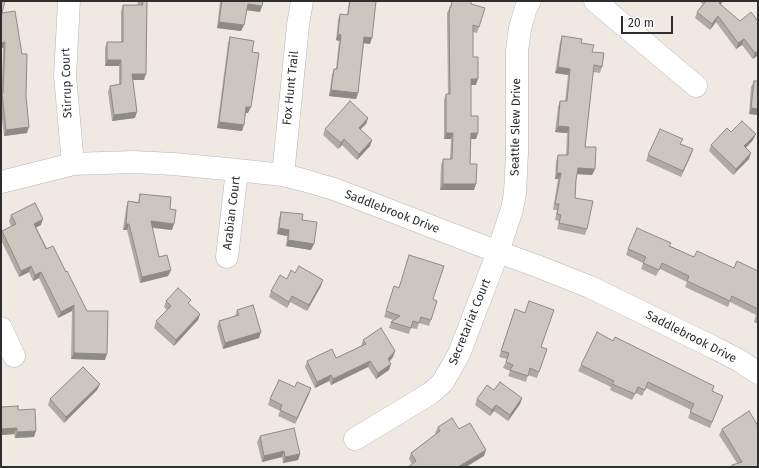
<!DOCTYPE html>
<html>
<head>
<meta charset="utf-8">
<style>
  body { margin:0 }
  #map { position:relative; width:759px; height:468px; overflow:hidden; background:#efe9e1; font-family:"Fira Sans",sans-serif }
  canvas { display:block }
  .frame { position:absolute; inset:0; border:2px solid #2e2e2e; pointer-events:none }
  .scale { position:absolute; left:621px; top:16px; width:52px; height:18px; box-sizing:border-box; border:2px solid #2e2e2e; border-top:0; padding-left:5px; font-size:12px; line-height:14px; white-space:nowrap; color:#2e2e2e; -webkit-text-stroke:3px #fff; paint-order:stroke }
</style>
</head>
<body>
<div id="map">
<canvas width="759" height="468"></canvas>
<div class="frame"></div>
<div class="scale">20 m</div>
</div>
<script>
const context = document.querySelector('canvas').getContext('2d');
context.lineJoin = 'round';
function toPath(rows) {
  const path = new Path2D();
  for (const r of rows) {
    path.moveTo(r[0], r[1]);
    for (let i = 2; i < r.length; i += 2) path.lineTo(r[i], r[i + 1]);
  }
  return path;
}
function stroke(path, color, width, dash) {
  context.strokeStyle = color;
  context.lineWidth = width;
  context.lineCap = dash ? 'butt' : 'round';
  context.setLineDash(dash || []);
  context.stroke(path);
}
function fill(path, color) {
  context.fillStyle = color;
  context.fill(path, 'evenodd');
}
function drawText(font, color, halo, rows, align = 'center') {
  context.font = font + ' "Fira Sans",sans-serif';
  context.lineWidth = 3.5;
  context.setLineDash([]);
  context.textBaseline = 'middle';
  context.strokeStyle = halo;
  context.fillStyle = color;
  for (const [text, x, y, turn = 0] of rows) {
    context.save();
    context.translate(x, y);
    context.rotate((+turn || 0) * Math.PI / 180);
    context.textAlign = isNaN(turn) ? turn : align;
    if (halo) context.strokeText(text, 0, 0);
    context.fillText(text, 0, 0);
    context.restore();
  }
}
const minor = toPath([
  [69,1,65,76,73,164],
  [595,1,696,86],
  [283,175,298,25,302,1],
  [1,182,73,164,133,162,174,164,237,170,283,175,303,180,334,189,498,252,537,266,590,287,715,348,740,361,758,373],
  [227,257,237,170],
  [1,328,14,356],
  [355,439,431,393,443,382,459,354,498,252,512,209,515,193,517,153,517,51,520,28,526,8,530,1]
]);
stroke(minor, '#b4b7c1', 23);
stroke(minor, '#fff', 22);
fill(toPath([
  [137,1,147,1,144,80,133,80,135,118,112,121,108,92,110,86,119,84,119,66,105,66,105,48,107,42,121,42,121,11,123,5,138,5],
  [220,1,263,1,262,6,260,12,246,10,244,25,241,31,217,28],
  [349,1,376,1,370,44,364,43,358,93,356,99,329,96,332,75,334,69,336,69,339,41,336,40,338,20,340,14,347,15],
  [452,1,471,1,471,4,479,27,477,33,473,32,473,57,476,85,471,85,471,116,478,133,476,139,471,139,470,164,474,190,440,190,441,165,443,159,450,159,451,139,444,139,444,100,446,94,448,94,447,20,447,13,450,7],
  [699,1,723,1,721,4,758,55,753,59,742,45,736,49,716,22,710,30,695,18,697,12,703,4],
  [2,13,26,96,27,133,4,136,1,110,3,48],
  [562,36,581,43,592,52,602,67,600,73,593,72,585,147,595,169,592,175,577,174,576,180,575,198,587,229,585,235,557,229,559,221,555,220,557,210,553,210,558,179,555,179,556,161,558,155,566,155,567,133,555,132,558,107,560,101,565,101,568,75,555,73,560,42],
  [230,37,252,52,248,113,246,113,242,131,217,128,228,43],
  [754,81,758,81,758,115,749,114,751,87],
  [368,118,366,124,360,129,372,140,370,146,357,160,342,145,338,149,323,135,325,129],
  [731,132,753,140,746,148,749,159,733,175,709,151,711,145],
  [681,144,693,149,681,177,646,161,648,155],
  [140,194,170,209,172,230,152,228,159,257,171,270,168,276,140,283,127,230,123,230,126,208,128,201,138,202],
  [281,212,302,220,311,250,286,246,287,236,277,234,279,218],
  [11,215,41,225,36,227,105,360,71,359,72,311,58,318,39,278,33,281,29,272,19,277,1,240,1,233,2,231,11,226,9,221],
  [670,246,694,257,734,268,758,271,758,324,754,322,756,315,730,302,728,307,685,287,687,282,660,269,656,276,641,269,643,263,626,255,628,249],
  [287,279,321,286,307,311,290,302,287,308,269,297,271,291],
  [394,286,437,301,429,326,419,323,417,329,411,328,409,334,389,328,391,322,393,320,384,317],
  [166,301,189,304,200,314,198,320,174,346,154,328,156,321,167,310,164,307],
  [515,309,541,347,547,349,537,378,528,375,526,382,508,376,510,371,503,368,507,359,499,357],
  [237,310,259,338,223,349,217,327,219,321,235,316],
  [363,340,395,351,393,357,390,361,389,370,376,379,368,367,331,385,329,381,315,388,305,367,307,361,336,358,361,346],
  [613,341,714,386,712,391,723,396,710,428,688,418,691,410,646,388,642,396,636,393,632,400,610,390,611,387,578,371,581,365],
  [100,384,97,390,64,423,48,405,50,399],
  [494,390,522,398,520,404,508,421,494,411,490,416,475,405,477,399],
  [309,394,295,424,278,416,280,411,268,405,270,399],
  [1,407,18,410,34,437,15,438,14,434,1,435],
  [438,427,459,429,484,456,412,464,409,459,411,453,436,434,435,433],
  [722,429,758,467,731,467,732,465,737,463,719,435],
  [260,436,300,454,298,460,283,463,282,457,262,462,257,442]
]), '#afaba4');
fill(toPath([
  [721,1,723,1,717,9,719,3],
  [248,4,262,6,260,12,245,10],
  [718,16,716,22,710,30,712,24],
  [219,22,244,25,241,31,217,28],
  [338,34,341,35,339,41,336,40],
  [364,37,372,38,370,44,362,43],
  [744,39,742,45,736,49,738,43],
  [5,42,3,48,1,48,1,43],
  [758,51,758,55,753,59,755,53],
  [107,60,121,60,119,66,105,66],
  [558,67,570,69,568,75,555,73],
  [132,74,146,74,144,80,130,80],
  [471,79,478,79,476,85,469,85],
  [331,90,358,93,356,99,329,96],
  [246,107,251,107,248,113,244,113],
  [751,108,758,109,758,115,749,114],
  [137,112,135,118,112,121,114,115],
  [368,118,366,124,356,134,359,128],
  [219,122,244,125,242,131,217,128],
  [558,126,569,127,567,133,555,132],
  [29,127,27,133,4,136,6,130],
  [446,133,453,133,451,139,444,139],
  [471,133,478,133,476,139,469,139],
  [756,134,753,140,742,152,744,146],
  [344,139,342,145,338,149,341,143],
  [372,140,370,146,357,160,359,154],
  [693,149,691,155,681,177,683,171],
  [751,153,749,159,733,175,736,169],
  [578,168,595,169,592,175,575,174],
  [557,173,561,173,558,179,555,179],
  [443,184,476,184,474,190,440,190],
  [43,219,41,225,31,230,34,224],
  [151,221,174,224,172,230,149,227],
  [126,224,129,224,127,230,123,230],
  [279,228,289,230,287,236,277,234],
  [288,240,314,244,311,250,286,246],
  [31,266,29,272,19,277,21,271],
  [171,270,168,276,140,283,142,277],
  [41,272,39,278,33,281,35,275],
  [323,280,321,286,307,311,309,305],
  [292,296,290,302,287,308,289,302],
  [74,305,72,311,58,318,61,312],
  [200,314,198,320,174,346,176,340],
  [261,332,259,338,223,349,225,343],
  [395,351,393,357,386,365,388,359],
  [74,353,107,354,105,360,71,359],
  [370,361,368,367,331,385,333,379],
  [391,364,389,370,376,379,378,373],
  [331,375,329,381,315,388,317,382],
  [100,384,97,390,64,423,66,417],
  [311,388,309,394,295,424,297,418],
  [522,398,520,404,508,421,510,415],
  [496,405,494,411,490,416,492,410],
  [17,428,14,434,1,435,1,429],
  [36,431,34,437,15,438,17,432],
  [486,450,484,456,466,467,458,467],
  [284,451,282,457,262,462,264,456],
  [300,454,298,460,283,463,285,457]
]), '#8e8b86');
const building = toPath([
  [1,1,5,1,2,13,15,11,22,54,27,54,26,96,29,127,6,130,2,93,3,93,5,42,1,43,1,1],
  [142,1,147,1,146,74,132,74,137,112,114,115,110,86,121,84,121,60,107,60,107,42,123,42,123,5,143,5,142,1],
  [222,1,263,1,262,6,248,4,244,25,219,22,222,1],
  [350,1,376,1,372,38,364,37,358,93,331,90,334,69,337,69,341,35,338,34,340,14,348,15,350,1],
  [452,1,471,1,471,4,485,8,479,27,473,25,473,57,478,57,478,79,471,79,471,116,478,116,478,133,471,133,470,164,477,164,476,184,443,184,443,159,452,159,453,133,446,133,446,94,450,94,449,14,450,7,451,7,452,1],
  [706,1,721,1,719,3,740,21,751,12,758,21,758,51,755,53,744,39,738,43,718,16,712,24,697,12,706,1],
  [562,36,582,39,581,43,594,45,592,52,604,53,602,67,594,65,585,147,596,147,595,169,578,168,576,180,575,198,593,201,587,229,559,223,561,215,557,214,559,204,555,204,561,173,557,173,558,155,568,155,569,127,558,126,560,101,567,101,570,69,558,67,562,36],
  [230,37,254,41,252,52,259,53,251,107,246,107,244,125,219,122,230,37],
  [754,81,758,81,758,109,751,108,754,81],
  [350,101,368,118,359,128,372,140,359,154,344,139,341,143,325,129,350,101],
  [742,121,756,134,744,146,751,153,736,169,711,145,727,128,731,132,742,121],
  [660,129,683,139,680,144,693,149,683,171,648,155,660,129],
  [140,194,171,197,170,209,176,210,174,224,151,221,159,257,167,255,171,270,142,277,129,224,126,224,128,201,139,203,140,194],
  [35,203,43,219,34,224,46,249,53,246,66,272,67,271,87,311,108,311,107,354,74,353,74,305,61,312,41,272,35,275,31,266,21,271,2,231,16,224,11,215,35,203],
  [281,212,303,214,302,220,317,222,314,244,288,240,289,230,279,228,281,212],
  [637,228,671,243,669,246,694,257,697,251,734,268,737,261,758,271,758,309,732,296,730,301,687,281,689,276,662,263,659,270,643,263,646,257,628,249,637,228],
  [409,255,444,266,433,299,437,301,431,320,421,317,419,323,413,321,411,328,391,322,400,316,386,311,394,286,399,288,409,255],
  [299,266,323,280,309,305,292,296,289,302,271,291,280,275,287,279,291,270,295,273,299,266],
  [178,288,191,300,188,303,200,314,176,340,156,321,171,306,166,301,178,288],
  [529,301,554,310,541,347,547,349,539,372,530,368,528,376,510,370,513,365,506,362,509,353,501,351,515,309,525,313,529,301],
  [253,305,261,332,225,343,219,321,239,315,237,310,253,305],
  [381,328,395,351,388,359,391,364,378,373,370,361,333,379,331,375,317,382,307,361,332,349,336,358,366,344,363,340,381,328],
  [597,332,613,341,615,337,714,386,712,391,723,396,712,422,690,412,694,404,648,382,645,390,638,387,635,394,612,384,614,381,581,365,597,332],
  [83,367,100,384,66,417,50,399,83,367],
  [279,380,295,387,297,382,311,388,297,418,280,410,282,405,270,399,279,380],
  [500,382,522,398,510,415,496,405,492,410,477,399,487,385,494,390,500,382],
  [18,406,18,410,35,409,36,431,17,432,17,428,1,429,1,407,18,406],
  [749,411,758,426,758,467,733,467,732,465,742,462,722,429,749,411],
  [452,418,459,429,470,423,486,450,458,467,408,467,416,461,411,453,440,431,438,427,452,418],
  [294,428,300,454,285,457,284,451,264,456,260,436,294,428]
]);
fill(building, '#cbc7bf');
stroke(building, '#8e8b86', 1);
drawText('12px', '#2e2e2e', '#fff', [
  ["Stirrup Court",67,83,-92],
  ["Fox Hunt Trail",291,88,-84],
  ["Seattle Slew Drive",516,127,-89],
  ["Saddlebrook Drive",392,212,21],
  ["Arabian Court",232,213,-83],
  ["Secretariat Court",470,322,-68],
  ["Saddlebrook Drive",691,337,27]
]);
</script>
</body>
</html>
